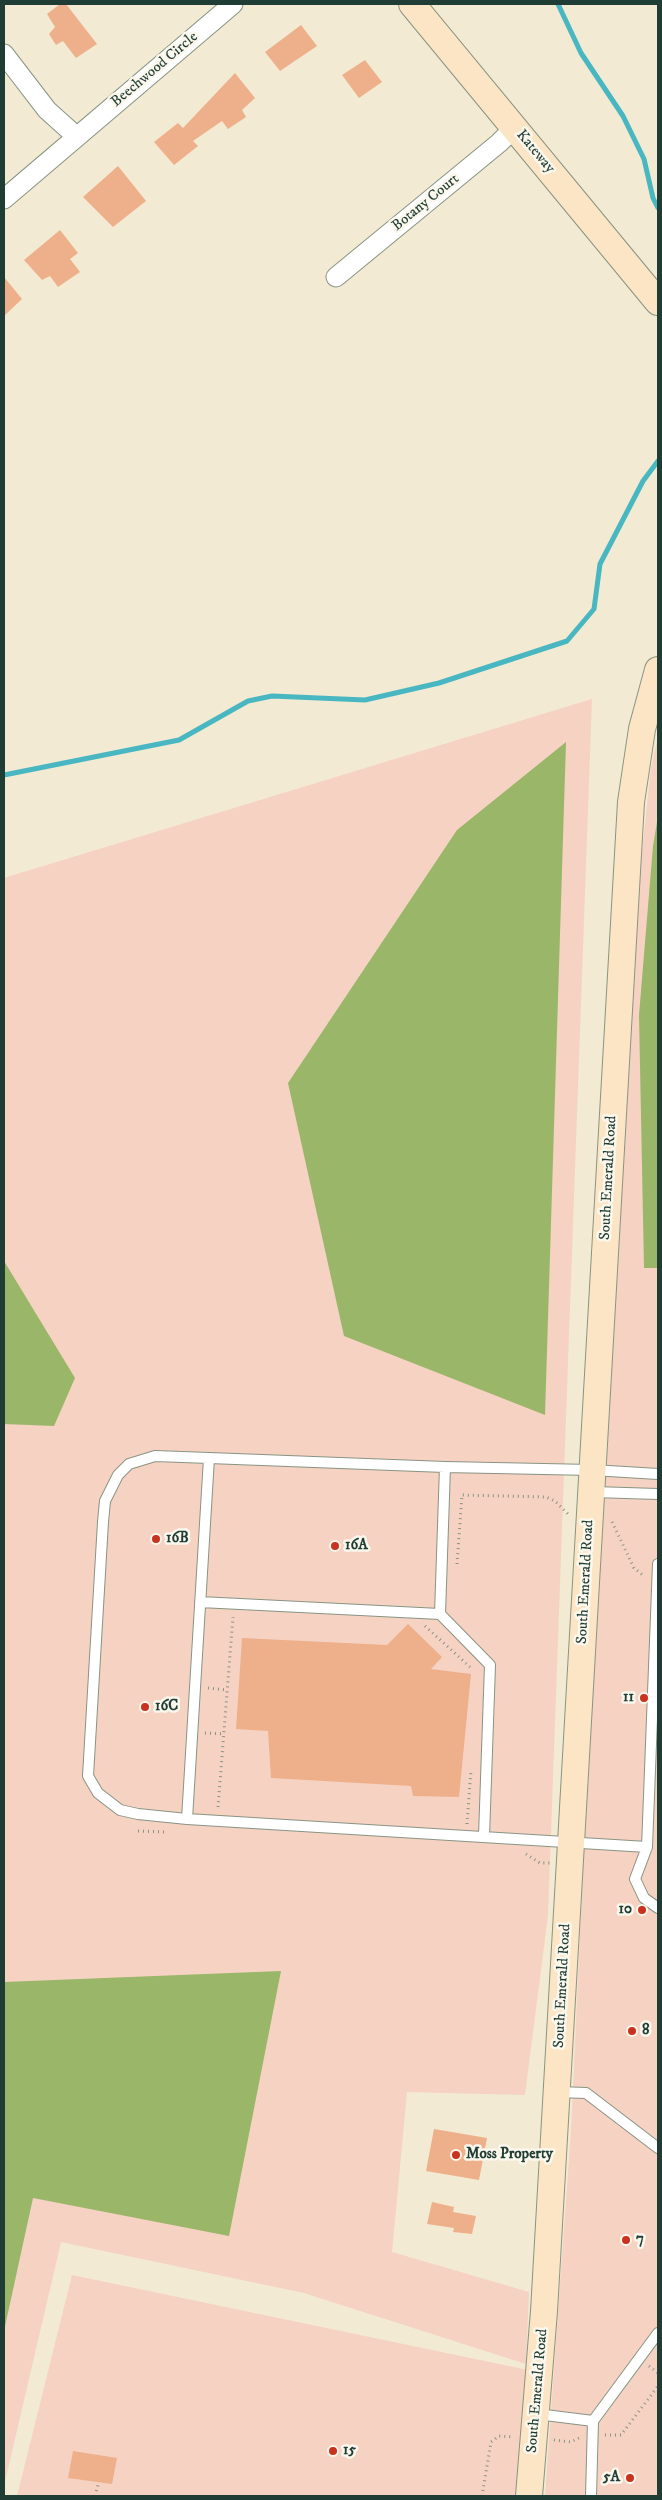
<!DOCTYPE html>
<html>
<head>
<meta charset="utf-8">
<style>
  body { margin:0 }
  #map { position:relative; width:662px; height:2500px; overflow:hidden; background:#f2ead2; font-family:"IM FELL DW Pica",serif }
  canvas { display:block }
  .frame { position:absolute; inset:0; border:5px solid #1f3d34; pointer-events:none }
</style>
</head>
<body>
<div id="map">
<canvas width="662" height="2500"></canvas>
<div class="frame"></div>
</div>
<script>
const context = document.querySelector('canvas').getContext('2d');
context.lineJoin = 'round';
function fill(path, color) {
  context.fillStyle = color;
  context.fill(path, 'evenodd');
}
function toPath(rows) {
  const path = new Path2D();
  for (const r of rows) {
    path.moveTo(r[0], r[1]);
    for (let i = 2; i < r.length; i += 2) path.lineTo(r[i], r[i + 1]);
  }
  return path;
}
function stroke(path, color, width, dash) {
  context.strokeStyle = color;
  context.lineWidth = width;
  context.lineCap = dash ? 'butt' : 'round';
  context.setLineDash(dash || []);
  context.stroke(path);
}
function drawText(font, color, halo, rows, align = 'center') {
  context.font = font + ' "IM FELL DW Pica",serif';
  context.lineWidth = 5;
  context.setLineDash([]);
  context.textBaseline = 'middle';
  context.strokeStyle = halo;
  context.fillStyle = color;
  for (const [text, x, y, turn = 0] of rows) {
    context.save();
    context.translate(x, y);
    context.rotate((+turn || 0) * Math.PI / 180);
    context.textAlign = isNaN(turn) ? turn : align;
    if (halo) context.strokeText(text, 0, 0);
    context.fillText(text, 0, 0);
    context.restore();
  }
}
fill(toPath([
  [592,699,548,1915,525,2095,407,2092,392,2252,529,2292,526,2364,304,2293,61,2242,4,2486,4,878],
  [658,737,658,2496,545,2496,571,2130,583,1868,641,861,651,768],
  [72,2275,528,2370,516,2496,17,2496]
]), '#f6d2c3');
fill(toPath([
  [566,742,545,1415,344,1336,288,1083,457,830],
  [658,816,658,1268,644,1268,639,1015,653,846],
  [4,1261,75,1378,54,1426,4,1424],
  [281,1971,229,2236,33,2198,4,2331,4,1982]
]), '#9ab668');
stroke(toPath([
  [558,4,581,53,623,116,644,159,653,198,658,208],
  [4,775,179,740,248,701,272,696,365,700,439,683,567,641,594,609,600,564,643,481,658,461]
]), '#48b7c1', 5);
fill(toPath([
  [60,4,66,4,97,44,76,58,63,41,56,45,49,34,55,27,47,14],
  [301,25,317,46,280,71,265,52],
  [365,60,382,82,359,98,342,75],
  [235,73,255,98,242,110,246,117,228,129,222,121,193,141,198,146,174,165,154,142,178,123,183,128],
  [118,166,146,201,113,227,83,197],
  [60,230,78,253,70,259,80,272,58,287,50,276,42,280,24,260],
  [4,277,22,299,4,316],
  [408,1624,442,1657,431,1669,471,1674,459,1797,413,1796,411,1786,271,1778,268,1731,236,1729,242,1638,387,1645],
  [434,2129,487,2138,479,2180,426,2171],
  [432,2202,454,2207,453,2212,476,2216,472,2234,453,2232,454,2228,427,2224],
  [73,2451,117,2458,112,2484,68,2478]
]), '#eeb08a');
const lane = toPath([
  [445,1467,440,1614,490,1665,484,1836],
  [593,1492,658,1494],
  [658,1564,647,1847,635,1879,644,1898,658,1908],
  [200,1602,440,1614],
  [187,1819,138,1814,120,1810,98,1793,88,1776,103,1522,105,1501,118,1475,129,1464,155,1456,209,1458],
  [647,1847,187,1819,209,1458,445,1467,592,1470,658,1474],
  [558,2092,586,2093,658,2148],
  [537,2414,593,2421,591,2496],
  [593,2421,658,2333]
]);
const street = toPath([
  [4,54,47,110,77,137],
  [4,199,233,4],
  [336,277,499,143,515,127]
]);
const secondary = toPath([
  [412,4,658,302],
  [529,2496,544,2311,631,802,642,729,658,670]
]);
stroke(lane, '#889483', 12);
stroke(street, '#889483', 21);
stroke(secondary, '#889483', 28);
stroke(toPath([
  [612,1522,634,1568,644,1576],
  [457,1564,462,1495,546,1497,555,1501,568,1514],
  [425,1626,470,1667],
  [208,1688,227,1690],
  [205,1733,224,1734],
  [218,1807,233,1617],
  [467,1824,471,1770],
  [138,1831,165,1832],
  [526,1854,540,1863,550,1863],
  [649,2366,658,2373],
  [605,2435,621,2435,658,2386],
  [554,2440,571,2442,579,2438],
  [95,2496,98,2485],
  [482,2496,491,2442,499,2436,513,2437]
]), '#889483', 3, [1, 4]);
stroke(lane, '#fff', 10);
stroke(street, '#fff', 19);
stroke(secondary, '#fce5c4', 26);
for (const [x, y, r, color] of [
  [156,1539,5,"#c8321e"],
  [335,1546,5,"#c8321e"],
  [644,1698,5,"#c8321e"],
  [145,1707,5,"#c8321e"],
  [642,1910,5,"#c8321e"],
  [632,2031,5,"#c8321e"],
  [456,2155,5,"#c8321e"],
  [626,2240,5,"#c8321e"],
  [333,2451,5,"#c8321e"],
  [630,2478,5,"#c8321e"]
]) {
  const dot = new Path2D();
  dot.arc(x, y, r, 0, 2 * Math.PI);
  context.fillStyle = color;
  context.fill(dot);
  stroke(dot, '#fbf7ec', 2);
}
drawText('15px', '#1f3d34', '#fbf7ec', [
  ["Beechwood Circle",155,70,-40],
  ["Kateway",535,152,50],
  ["Botany Court",426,203,-39],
  ["South Emerald Road",609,1178,-87],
  ["South Emerald Road",586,1582,-87],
  ["South Emerald Road",563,1986,-87],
  ["South Emerald Road",538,2391,-85]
]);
drawText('bold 15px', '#1f3d34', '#fbf7ec', [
  ["16B",166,1539],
  ["16A",345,1546],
  ["11",634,1698,"right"],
  ["16C",155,1707],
  ["10",632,1910,"right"],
  ["8",642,2031],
  ["Moss Property",466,2155],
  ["7",636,2240],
  ["15",343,2451],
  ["5A",620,2478,"right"]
], 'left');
</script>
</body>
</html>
